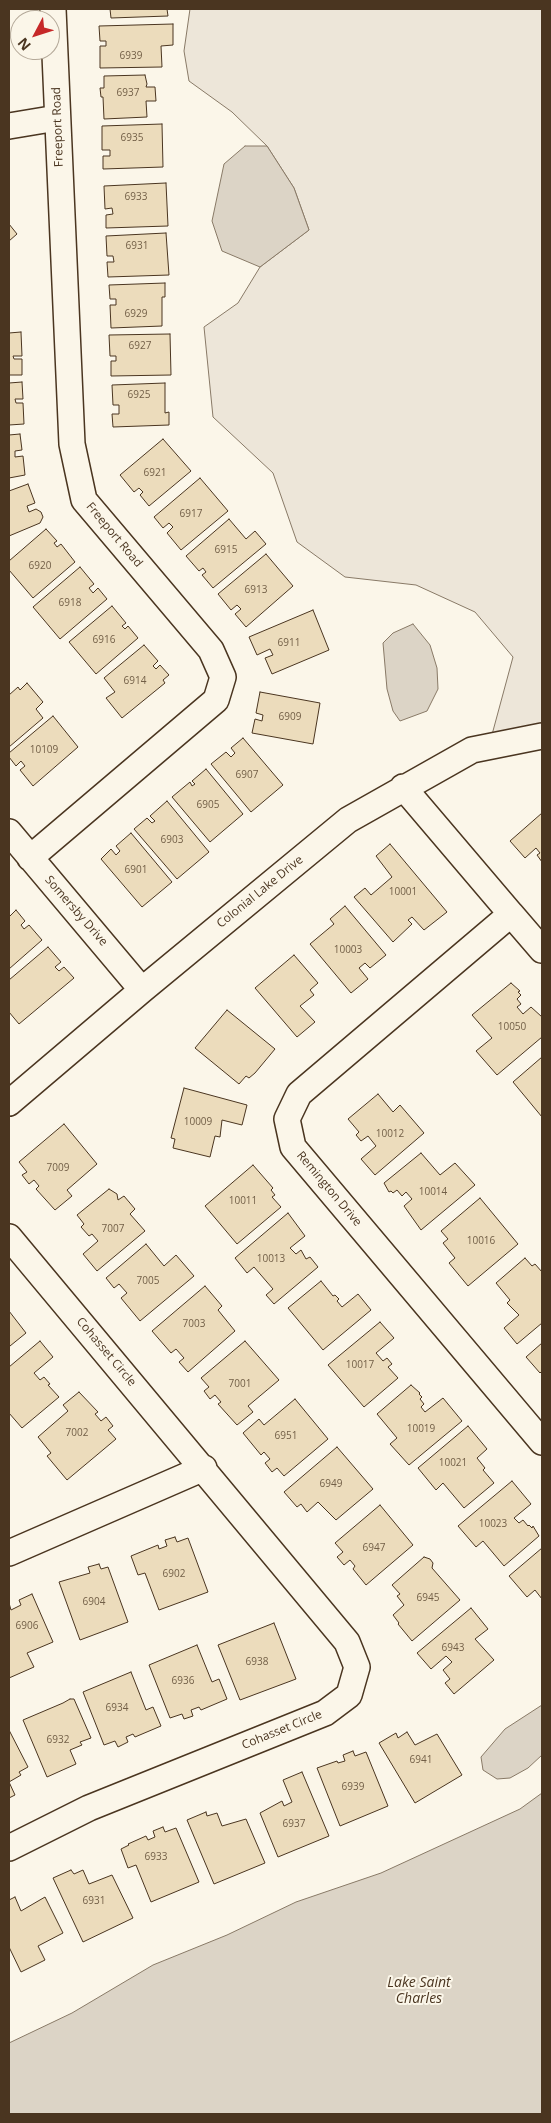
<!DOCTYPE html>
<html>
<head>
<meta charset="utf-8">
<style>
  body { margin:0 }
  #map { position:relative; width:551px; height:2123px; overflow:hidden; background:#fbf6e9; font-family:"Open Sans",sans-serif }
  canvas { display:block }
  .frame { position:absolute; inset:0; border:10px solid #4a3520; pointer-events:none }
  .north { position:absolute; left:10px; top:10px; width:50px; height:50px; box-sizing:border-box; background:#fbf6e9; border:1px solid #b4a999; border-radius:50%; rotate:230deg; font-size:14px; font-weight:700; line-height:20px; text-align:center; color:#4a3520 }
  .north::after { content:''; display:block; margin:auto; width:18px; height:22px; background:#c62828; clip-path:polygon(50% 0,100% 100%,50% 72%,0 100%) }
</style>
</head>
<body>
<div id="map">
<canvas width="551" height="2123"></canvas>
<div class="frame"></div>
<div class="north">N</div>
</div>
<script>
const context = document.querySelector('canvas').getContext('2d');
context.lineJoin = 'round';
function fill(path, color) {
  context.fillStyle = color;
  context.fill(path, 'evenodd');
}
function toPath(rows) {
  const path = new Path2D();
  for (const r of rows) {
    path.moveTo(r[0], r[1]);
    for (let i = 2; i < r.length; i += 2) path.lineTo(r[i], r[i + 1]);
  }
  return path;
}
function stroke(path, color, width, dash) {
  context.strokeStyle = color;
  context.lineWidth = width;
  context.lineCap = dash ? 'butt' : 'round';
  context.setLineDash(dash || []);
  context.stroke(path);
}
function drawText(font, color, halo, rows, align = 'center') {
  context.font = font + ' "Open Sans",sans-serif';
  context.lineWidth = 4;
  context.setLineDash([]);
  context.textBaseline = 'middle';
  context.strokeStyle = halo;
  context.fillStyle = color;
  for (const [text, x, y, turn = 0] of rows) {
    context.save();
    context.translate(x, y);
    context.rotate((+turn || 0) * Math.PI / 180);
    context.textAlign = isNaN(turn) ? turn : align;
    if (halo) context.strokeText(text, 0, 0);
    context.fillText(text, 0, 0);
    context.restore();
  }
}
const green = toPath([
  [190,9,542,9,542,731,490,742,513,657,475,612,416,585,345,577,297,542,273,473,213,417,204,327,238,303,260,267,309,230,294,188,267,146,232,112,189,81,184,51,190,9]
]);
fill(green, '#ede6d9');
stroke(green, '#887966', 1);
const water = toPath([
  [245,146,267,146,294,188,309,230,260,267,222,251,212,221,224,164,245,146],
  [413,624,430,645,437,668,438,689,427,711,400,721,393,711,387,689,383,643,393,633,413,624],
  [542,1705,542,1755,528,1768,510,1778,497,1779,483,1770,481,1757,505,1729,542,1705],
  [542,1793,542,2114,9,2114,9,2043,72,2013,153,1965,227,1935,296,1902,381,1873,520,1809,542,1793]
]);
fill(water, '#dcd4c6');
stroke(water, '#887966', 1);
const building = toPath([
  [110,9,167,9,168,16,111,18,110,9],
  [173,24,173,45,161,46,162,67,100,68,100,46,106,46,106,41,100,41,99,26,173,24],
  [145,75,147,84,146,87,155,87,156,101,146,101,147,117,104,119,103,97,101,97,100,88,104,88,104,76,145,75],
  [162,124,163,167,103,169,103,156,110,156,110,150,102,150,102,126,162,124],
  [166,183,168,226,106,228,106,215,113,214,112,208,105,209,104,186,166,183],
  [9,224,17,234,9,241,9,224],
  [166,233,169,275,108,277,107,262,114,262,113,256,107,256,106,236,166,233],
  [165,283,165,297,162,297,162,326,111,328,110,305,116,305,116,299,110,299,109,285,165,283],
  [21,332,22,356,13,356,14,359,22,359,22,375,9,375,9,333,21,332],
  [170,334,171,375,111,376,111,361,116,361,116,356,110,356,109,335,170,334],
  [22,382,23,399,15,399,16,403,23,403,24,424,9,425,9,383,22,382],
  [165,383,165,413,169,412,169,425,113,427,112,414,119,414,119,405,113,405,112,385,165,383],
  [20,434,22,450,15,451,15,457,23,456,25,475,9,478,9,435,20,434],
  [163,439,191,471,149,506,140,495,143,492,139,488,134,492,120,475,163,439],
  [200,478,228,511,181,550,167,533,173,527,169,523,163,528,154,517,200,478],
  [28,484,35,503,27,506,29,512,36,509,41,512,43,517,40,523,9,536,9,491,28,484],
  [229,519,246,539,255,531,266,544,213,588,202,575,206,572,203,568,199,571,186,556,229,519],
  [46,529,57,541,54,543,57,547,61,544,75,562,33,598,9,570,9,561,46,529],
  [266,554,293,586,246,627,235,614,241,609,237,605,231,610,218,594,266,554],
  [80,567,94,584,89,588,93,593,98,588,107,599,60,639,33,607,80,567],
  [112,606,126,623,122,626,125,629,128,626,138,638,96,674,69,642,112,606],
  [313,610,329,650,272,674,265,658,273,655,270,649,257,655,249,637,313,610],
  [144,645,158,661,153,666,156,669,160,665,169,675,163,680,165,683,122,718,106,698,115,692,104,678,144,645],
  [27,683,43,702,36,709,43,718,9,747,9,695,18,687,20,690,27,683],
  [260,692,320,703,313,744,252,733,255,719,262,721,263,715,256,713,260,692],
  [53,716,78,747,33,786,20,770,25,766,21,761,16,766,9,757,9,753,53,716],
  [243,738,283,785,251,812,211,764,226,752,231,757,235,753,231,748,243,738],
  [206,769,243,814,210,842,172,797,190,782,192,786,195,784,192,781,206,769],
  [167,801,209,852,177,879,134,829,147,818,152,823,155,821,150,816,167,801],
  [542,813,542,862,537,855,540,853,536,848,525,858,510,841,542,813],
  [131,833,172,882,142,907,101,859,111,849,116,855,120,851,116,846,131,833],
  [390,844,447,912,424,930,412,917,408,920,412,924,393,942,354,897,365,888,371,895,392,877,376,856,390,844],
  [345,906,386,955,370,968,365,963,359,968,368,979,351,993,310,944,334,924,330,919,345,906],
  [16,910,25,921,21,925,24,929,29,925,42,940,9,969,9,917,16,910],
  [48,947,61,962,55,967,59,971,64,967,74,978,19,1024,9,1012,9,980,48,947],
  [294,955,318,983,310,990,314,995,300,1006,315,1022,297,1037,255,988,294,955],
  [511,983,520,991,518,992,521,995,517,999,521,1004,517,1007,523,1014,531,1007,542,1017,542,1037,497,1075,476,1051,492,1038,472,1015,511,983],
  [227,1010,275,1049,255,1073,249,1078,246,1076,239,1084,195,1048,227,1010],
  [542,1057,542,1117,513,1082,542,1057],
  [184,1088,247,1105,242,1125,222,1120,220,1137,215,1136,210,1157,173,1148,175,1139,171,1138,184,1088],
  [378,1094,393,1112,400,1105,424,1133,375,1175,361,1159,376,1146,368,1136,361,1141,356,1135,359,1132,348,1119,378,1094],
  [64,1124,97,1164,67,1190,72,1196,55,1210,36,1189,39,1186,34,1180,29,1184,22,1175,27,1172,19,1162,64,1124],
  [421,1153,440,1175,455,1163,475,1185,421,1230,404,1206,412,1199,406,1192,402,1196,397,1190,393,1193,391,1191,389,1192,384,1183,421,1153],
  [253,1165,273,1188,271,1190,275,1195,272,1197,281,1207,237,1244,205,1206,253,1165],
  [109,1189,117,1194,118,1200,124,1196,135,1209,130,1214,145,1231,97,1271,83,1254,98,1241,92,1234,89,1236,81,1227,84,1224,77,1215,109,1189],
  [480,1198,518,1244,468,1286,449,1263,455,1258,443,1243,448,1239,441,1231,480,1198],
  [288,1213,305,1236,290,1248,296,1254,301,1250,306,1259,310,1257,318,1267,274,1304,266,1295,273,1289,254,1267,247,1273,235,1258,288,1213],
  [146,1244,164,1266,176,1255,194,1276,140,1321,121,1298,127,1293,119,1284,114,1288,106,1278,146,1244],
  [525,1258,532,1266,535,1264,542,1272,542,1323,517,1344,504,1328,519,1315,507,1303,510,1300,496,1283,525,1258],
  [321,1281,333,1296,335,1295,339,1299,337,1301,342,1307,358,1294,371,1310,323,1350,288,1308,321,1281],
  [205,1286,222,1306,218,1310,235,1331,188,1372,179,1362,184,1358,176,1349,171,1353,152,1331,205,1286],
  [9,1311,26,1333,10,1346,9,1344,9,1311],
  [380,1322,394,1338,376,1353,383,1361,387,1358,392,1364,388,1367,398,1378,364,1407,328,1365,380,1322],
  [40,1341,53,1357,34,1373,40,1380,44,1377,50,1384,48,1385,59,1397,22,1428,9,1413,9,1367,40,1341],
  [245,1341,279,1380,248,1406,253,1412,237,1425,218,1404,221,1402,215,1395,210,1399,204,1391,209,1387,201,1378,245,1341],
  [542,1343,542,1371,540,1373,526,1357,542,1343],
  [411,1385,420,1393,419,1394,422,1397,420,1399,424,1404,421,1407,425,1412,443,1398,462,1421,409,1465,390,1444,397,1438,377,1414,411,1385],
  [79,1392,98,1412,95,1414,101,1421,106,1417,113,1426,108,1430,116,1439,67,1480,47,1456,51,1453,38,1437,68,1411,63,1405,79,1392],
  [295,1399,328,1439,284,1476,277,1468,272,1472,265,1463,270,1459,264,1452,261,1455,243,1433,259,1419,264,1425,295,1399],
  [468,1426,487,1449,477,1458,485,1468,483,1470,494,1483,464,1508,443,1483,436,1490,418,1468,468,1426],
  [337,1447,373,1489,336,1520,318,1502,307,1512,301,1504,297,1507,284,1492,337,1447],
  [512,1481,531,1504,514,1518,519,1523,523,1520,528,1526,529,1525,532,1528,533,1526,539,1536,504,1566,483,1541,476,1547,458,1526,512,1481],
  [380,1505,413,1545,366,1585,353,1569,355,1566,350,1560,344,1565,337,1557,343,1552,335,1543,380,1505],
  [175,1537,177,1542,188,1538,208,1592,159,1610,145,1573,138,1575,131,1556,158,1545,159,1549,167,1546,165,1540,175,1537],
  [542,1548,542,1599,535,1590,527,1597,509,1576,542,1548],
  [424,1557,430,1559,433,1563,432,1568,460,1600,412,1641,398,1624,399,1623,393,1615,404,1605,397,1596,400,1594,392,1585,424,1557],
  [99,1564,101,1569,108,1567,128,1622,80,1640,59,1582,90,1573,88,1567,99,1564],
  [32,1594,53,1642,27,1653,34,1667,9,1678,9,1603,11,1610,21,1605,19,1600,32,1594],
  [471,1608,488,1629,475,1639,494,1660,454,1694,445,1683,450,1679,443,1670,452,1662,446,1656,431,1669,417,1653,471,1608],
  [274,1623,296,1679,240,1700,218,1645,274,1623],
  [197,1645,212,1682,219,1679,227,1699,201,1710,199,1707,191,1710,193,1716,184,1719,182,1714,170,1718,149,1665,197,1645],
  [131,1672,146,1710,153,1707,161,1726,135,1737,133,1734,126,1737,128,1742,118,1747,115,1741,104,1745,83,1692,131,1672],
  [70,1699,74,1699,91,1738,80,1742,82,1745,70,1750,76,1764,47,1777,23,1720,63,1703,70,1699],
  [9,1730,28,1767,19,1772,21,1775,9,1782,9,1730],
  [407,1732,415,1745,437,1734,462,1775,415,1803,379,1743,396,1733,398,1738,407,1732],
  [353,1751,355,1756,366,1752,388,1806,340,1826,317,1768,337,1761,338,1763,345,1761,343,1755,353,1751],
  [302,1772,329,1836,278,1857,260,1813,282,1801,284,1806,292,1802,283,1780,302,1772],
  [9,1782,15,1795,9,1798,9,1782],
  [206,1812,207,1816,217,1813,222,1826,246,1819,265,1863,214,1884,187,1820,206,1812],
  [163,1827,165,1832,176,1828,199,1882,151,1902,136,1865,128,1868,121,1849,129,1845,128,1844,146,1836,148,1840,155,1837,153,1831,163,1827],
  [71,1870,74,1874,83,1870,89,1884,112,1875,133,1918,83,1942,53,1878,71,1870],
  [15,1897,21,1911,45,1897,63,1933,38,1946,45,1960,21,1972,9,1947,9,1900,15,1897]
]);
fill(building, '#ecdcbc');
stroke(building, '#4a3520', 1);
const minor = toPath([
  [9,126,57,118],
  [403,787,511,914],
  [9,832,142,990],
  [30,858,216,700,223,677,211,650,84,500,72,444,53,9],
  [542,950,511,914,299,1094,287,1119,293,1147,542,1442],
  [9,1103,142,990,348,820,472,750,542,736],
  [9,1237,347,1642,357,1667,349,1695,325,1713,89,1808,9,1848],
  [9,1553,204,1468]
]);
stroke(minor, '#4a3520', 28);
stroke(minor, '#fbf6e9', 25);
drawText('10px', '#725f47', null, [
  ["6939",131,56],
  ["6937",128,93],
  ["6935",132,138],
  ["6933",136,197],
  ["6931",137,246],
  ["6929",136,314],
  ["6927",140,346],
  ["6925",139,395],
  ["6921",155,473],
  ["6917",191,514],
  ["6915",226,550],
  ["6920",40,566],
  ["6913",256,590],
  ["6918",70,603],
  ["6916",104,640],
  ["6911",289,643],
  ["6914",135,681],
  ["6909",290,717],
  ["10109",44,750],
  ["6907",247,775],
  ["6905",208,805],
  ["6903",172,840],
  ["6901",136,870],
  ["10001",403,892],
  ["10003",348,950],
  ["10050",512,1027],
  ["10009",198,1122],
  ["10012",390,1134],
  ["7009",58,1168],
  ["10014",433,1192],
  ["10011",243,1201],
  ["7007",113,1229],
  ["10016",481,1241],
  ["10013",271,1259],
  ["7005",148,1281],
  ["7003",194,1324],
  ["10017",360,1365],
  ["7001",240,1384],
  ["10019",421,1429],
  ["7002",77,1433],
  ["6951",286,1436],
  ["10021",453,1463],
  ["6949",331,1484],
  ["10023",493,1524],
  ["6947",374,1548],
  ["6902",174,1574],
  ["6945",428,1598],
  ["6904",94,1602],
  ["6906",27,1626],
  ["6943",453,1648],
  ["6938",257,1662],
  ["6936",183,1681],
  ["6934",117,1708],
  ["6932",58,1740],
  ["6941",421,1760],
  ["6939",353,1787],
  ["6937",294,1824],
  ["6933",156,1857],
  ["6931",94,1901]
]);
drawText('12px', '#4a3520', '#fbf6e9', [
  ["Freeport Road",58,127,-92],
  ["Freeport Road",114,535,50],
  ["Colonial Lake Drive",260,892,-39],
  ["Somersby Drive",76,911,49],
  ["Remington Drive",329,1189,50],
  ["Cohasset Circle",106,1352,50],
  ["Cohasset Circle",282,1730,-22]
]);
drawText('italic 14px', '#4a3520', '#fbf6e9', [
  ["Lake Saint",419,1983],
  ["Charles",419,1999]
]);
</script>
</body>
</html>
